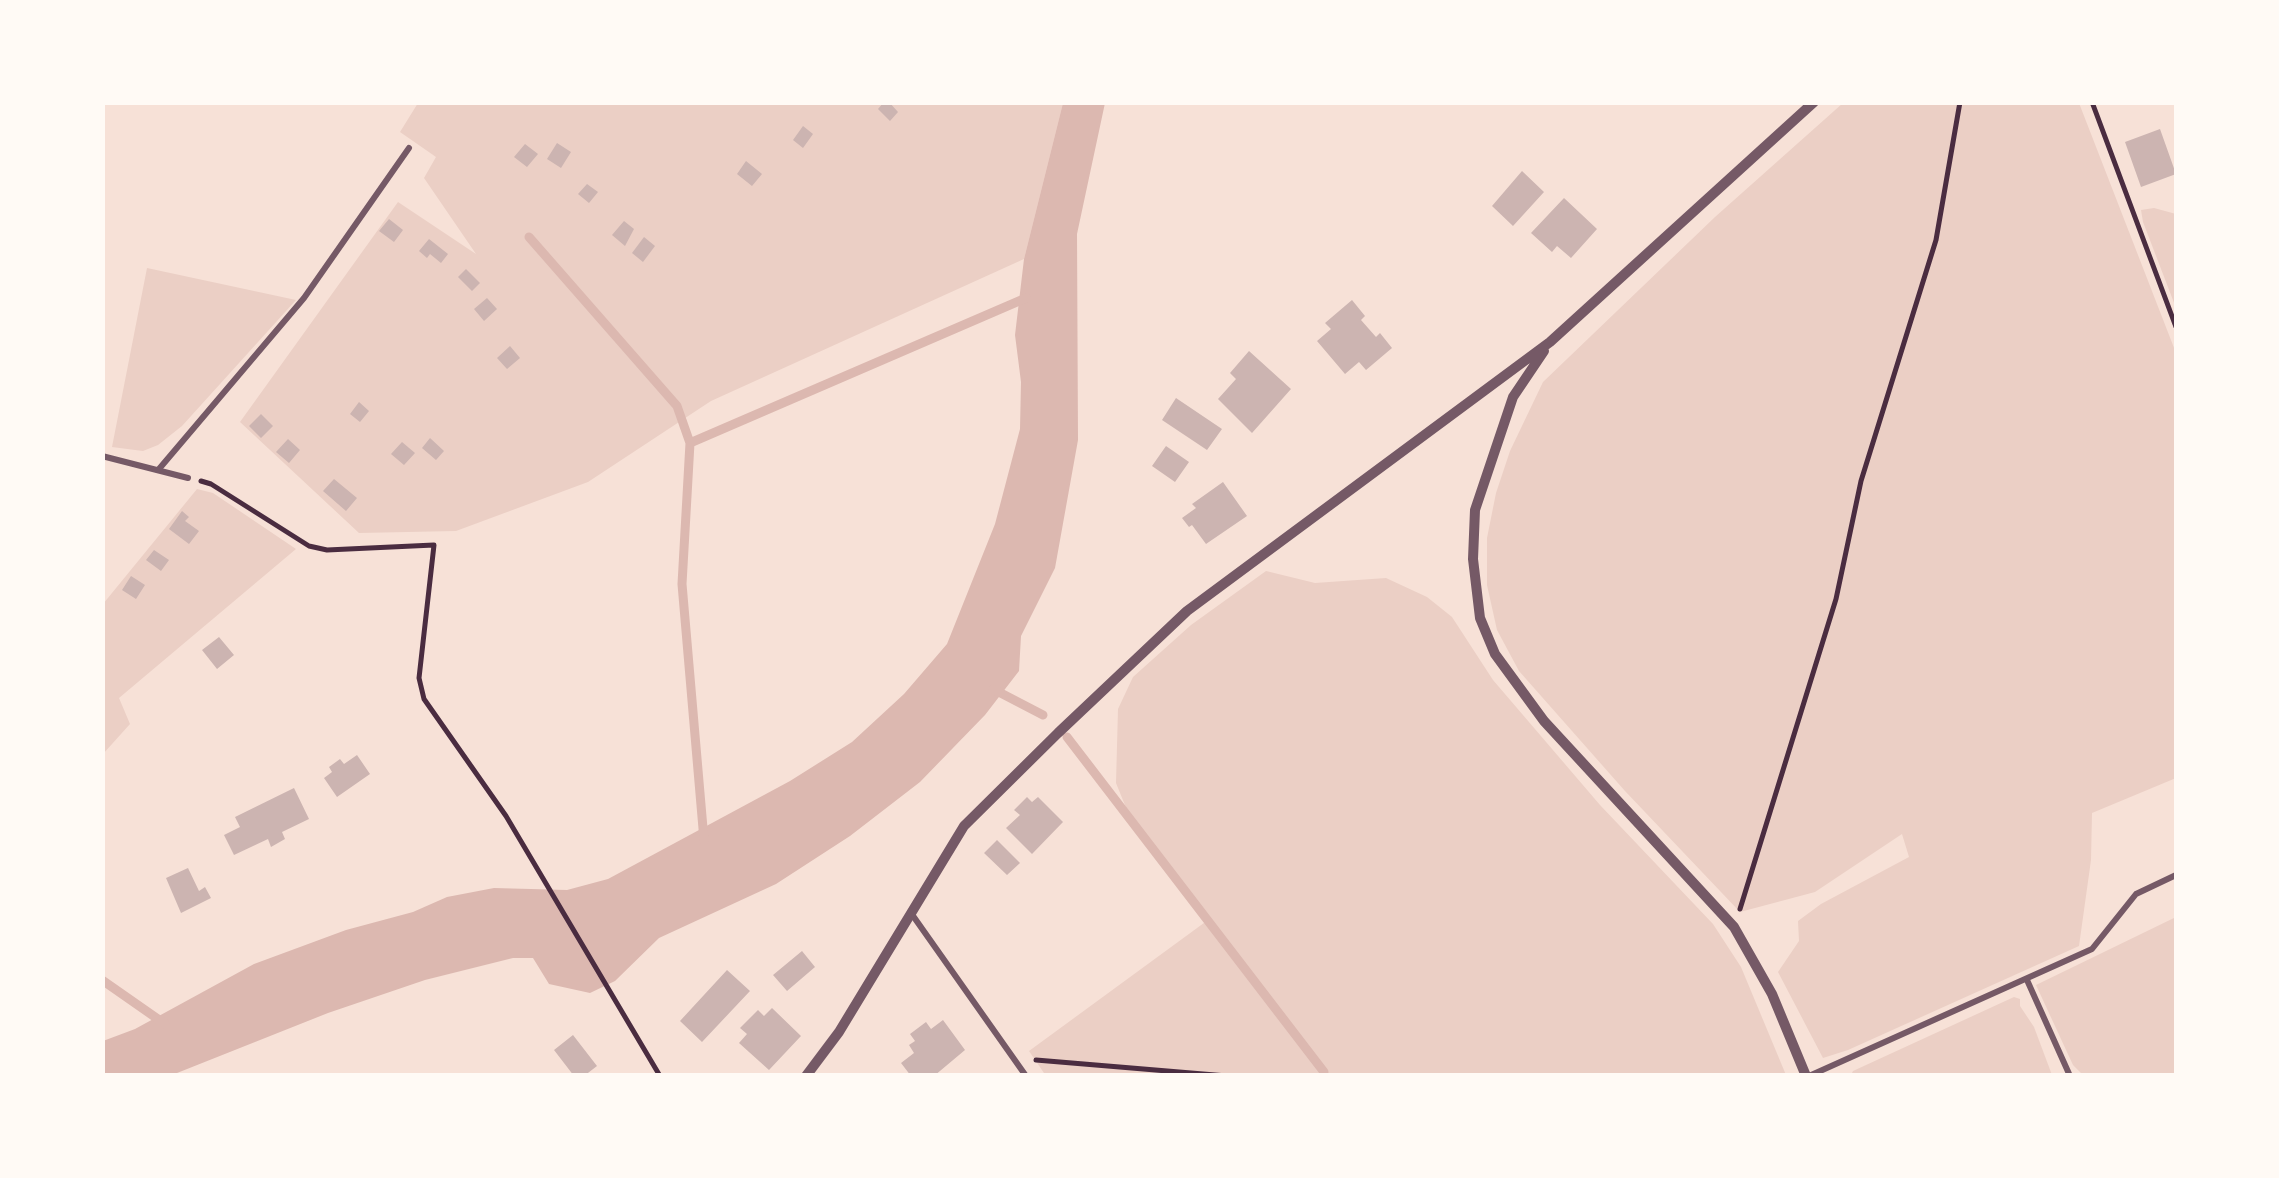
<!DOCTYPE html>
<html>
<head>
<meta charset="utf-8">
<style>
  body { margin:0 }
  #map { position:relative; width:2279px; height:1178px; overflow:hidden; background:#f7e1d7; font-family:Montserrat,sans-serif }
  canvas { display:block }
  .frame { position:absolute; inset:0; border:105px solid #fffaf5; pointer-events:none }
</style>
</head>
<body>
<div id="map">
<canvas width="2279" height="1178"></canvas>
<div class="frame"></div>
</div>
<script>
const context = document.querySelector('canvas').getContext('2d');
context.lineJoin = 'round';
function fill(path, color) {
  context.fillStyle = color;
  context.fill(path, 'evenodd');
}
function toPath(rows) {
  const path = new Path2D();
  for (const r of rows) {
    path.moveTo(r[0], r[1]);
    for (let i = 2; i < r.length; i += 2) path.lineTo(r[i], r[i + 1]);
  }
  return path;
}
function stroke(path, color, width, dash) {
  context.strokeStyle = color;
  context.lineWidth = width;
  context.lineCap = dash ? 'butt' : 'round';
  context.setLineDash(dash || []);
  context.stroke(path);
}
fill(toPath([
  [418,103,1063,103,1024,259,711,401,588,482,456,531,359,533,240,422,398,202,476,254,424,178,436,157,400,132],
  [1843,103,2079,103,2176,353,2176,778,2092,813,2091,860,2079,946,1848,1050,1823,1058,1778,972,1799,941,1798,921,1821,904,1909,857,1902,834,1815,892,1740,912,1625,791,1519,671,1497,630,1487,585,1487,538,1496,493,1510,451,1543,382,1715,217],
  [2154,208,2176,214,2176,308,2143,222,2141,210],
  [147,268,296,300,182,426,158,445,143,451,112,447],
  [197,489,213,493,296,549,119,698,130,724,103,754,103,604],
  [1266,571,1315,583,1386,578,1427,597,1452,617,1493,680,1600,805,1713,924,1741,967,1786,1075,1046,1076,1029,1051,1208,920,1131,820,1116,783,1118,709,1133,677,1191,625],
  [2176,917,2176,1075,2083,1075,2073,1065,2036,985],
  [2014,997,2020,999,2020,1006,2034,1027,2052,1075,1851,1075,1853,1071]
]), '#ebcfc5');
fill(toPath([
  [1063,103,1105,103,1077,234,1078,440,1055,568,1021,636,1019,671,985,715,920,782,850,836,776,884,659,938,615,981,590,993,549,984,533,958,513,958,425,980,328,1013,172,1075,103,1076,103,1041,135,1029,254,964,346,930,413,912,447,897,494,888,567,890,608,879,790,781,852,742,904,694,947,644,995,524,1020,429,1021,382,1015,335,1024,259]
]), '#dcb8b0');
stroke(toPath([
  [529,237,677,406,690,443],
  [993,689,1043,715],
  [1067,737,1324,1072],
  [704,840,682,584,690,443,1026,298],
  [102,980,165,1024]
]), '#dcb8b0', 9);
fill(toPath([
  [884,102,889,102,898,112,890,121,878,109],
  [803,126,813,134,803,148,793,140],
  [2160,129,2176,174,2141,187,2125,142],
  [557,143,571,152,561,168,547,159],
  [525,144,538,154,527,167,514,157],
  [746,161,762,174,752,186,737,174],
  [1522,171,1544,192,1513,226,1492,206],
  [587,184,598,192,589,203,578,194],
  [1564,198,1597,229,1571,258,1557,246,1552,252,1531,233],
  [389,219,403,230,394,242,379,231],
  [624,221,634,229,625,246,612,235],
  [644,237,655,246,643,262,632,253],
  [429,239,448,254,441,263,430,254,427,258,419,251],
  [466,269,480,283,472,291,458,277],
  [487,298,497,309,484,321,474,309],
  [1352,300,1365,316,1361,320,1376,337,1380,333,1392,348,1366,370,1359,362,1345,374,1317,341,1331,329,1325,323],
  [510,346,520,358,507,369,497,358],
  [1249,351,1291,389,1252,433,1218,399,1236,379,1230,373],
  [1176,398,1222,429,1207,450,1162,420],
  [359,402,369,411,360,422,350,414],
  [261,414,273,426,261,438,249,426],
  [430,438,444,451,436,460,422,448],
  [288,439,300,450,289,463,276,452],
  [402,442,415,453,404,465,391,454],
  [1166,446,1189,462,1175,482,1152,466],
  [334,479,357,498,346,511,323,491],
  [1223,482,1247,516,1206,544,1192,525,1189,527,1182,518,1196,508,1192,504],
  [182,511,189,517,185,521,199,531,189,544,169,529],
  [154,550,169,560,161,571,146,560],
  [131,576,145,585,136,599,122,590],
  [219,637,234,655,217,669,202,650],
  [357,755,370,774,337,797,324,778,332,772,329,767,340,759,344,764],
  [294,788,309,819,282,832,285,839,271,847,268,839,234,855,224,835,240,827,235,817],
  [1027,797,1032,802,1038,797,1063,822,1032,854,1006,828,1020,815,1014,810],
  [997,840,1020,863,1007,875,984,853],
  [188,868,199,891,205,887,211,898,181,913,166,878],
  [802,951,815,967,787,991,773,975],
  [727,970,750,991,702,1042,680,1021],
  [772,1008,801,1036,769,1070,739,1043,747,1034,740,1028,758,1010,764,1016],
  [943,1020,965,1050,934,1076,911,1076,901,1063,914,1053,909,1045,915,1041,910,1034,926,1022,931,1029],
  [573,1035,597,1066,584,1076,574,1076,554,1050]
]), '#ccb4b1');
stroke(toPath([
  [129,102,155,102],
  [2092,102,2176,327],
  [201,481,211,484,309,546,327,550,434,545,419,678,424,699,506,816,660,1076],
  [1740,909,1836,599,1861,481,1936,240,1960,102],
  [1036,1060,1227,1076]
]), '#4a2c40', 5);
stroke(toPath([
  [102,456,188,478],
  [159,469,304,298,409,148],
  [911,913,1026,1076],
  [2027,980,2070,1076],
  [1809,1076,2092,949,2136,894,2176,875]
]), '#755966', 6);
stroke(toPath([
  [1544,351,1513,397,1475,510,1473,559,1480,618,1495,654,1544,721,1734,927,1772,994,1806,1076],
  [806,1076,839,1032,964,826,1058,733,1187,611,1550,342,1814,102]
]), '#755966', 10);
</script>
</body>
</html>
